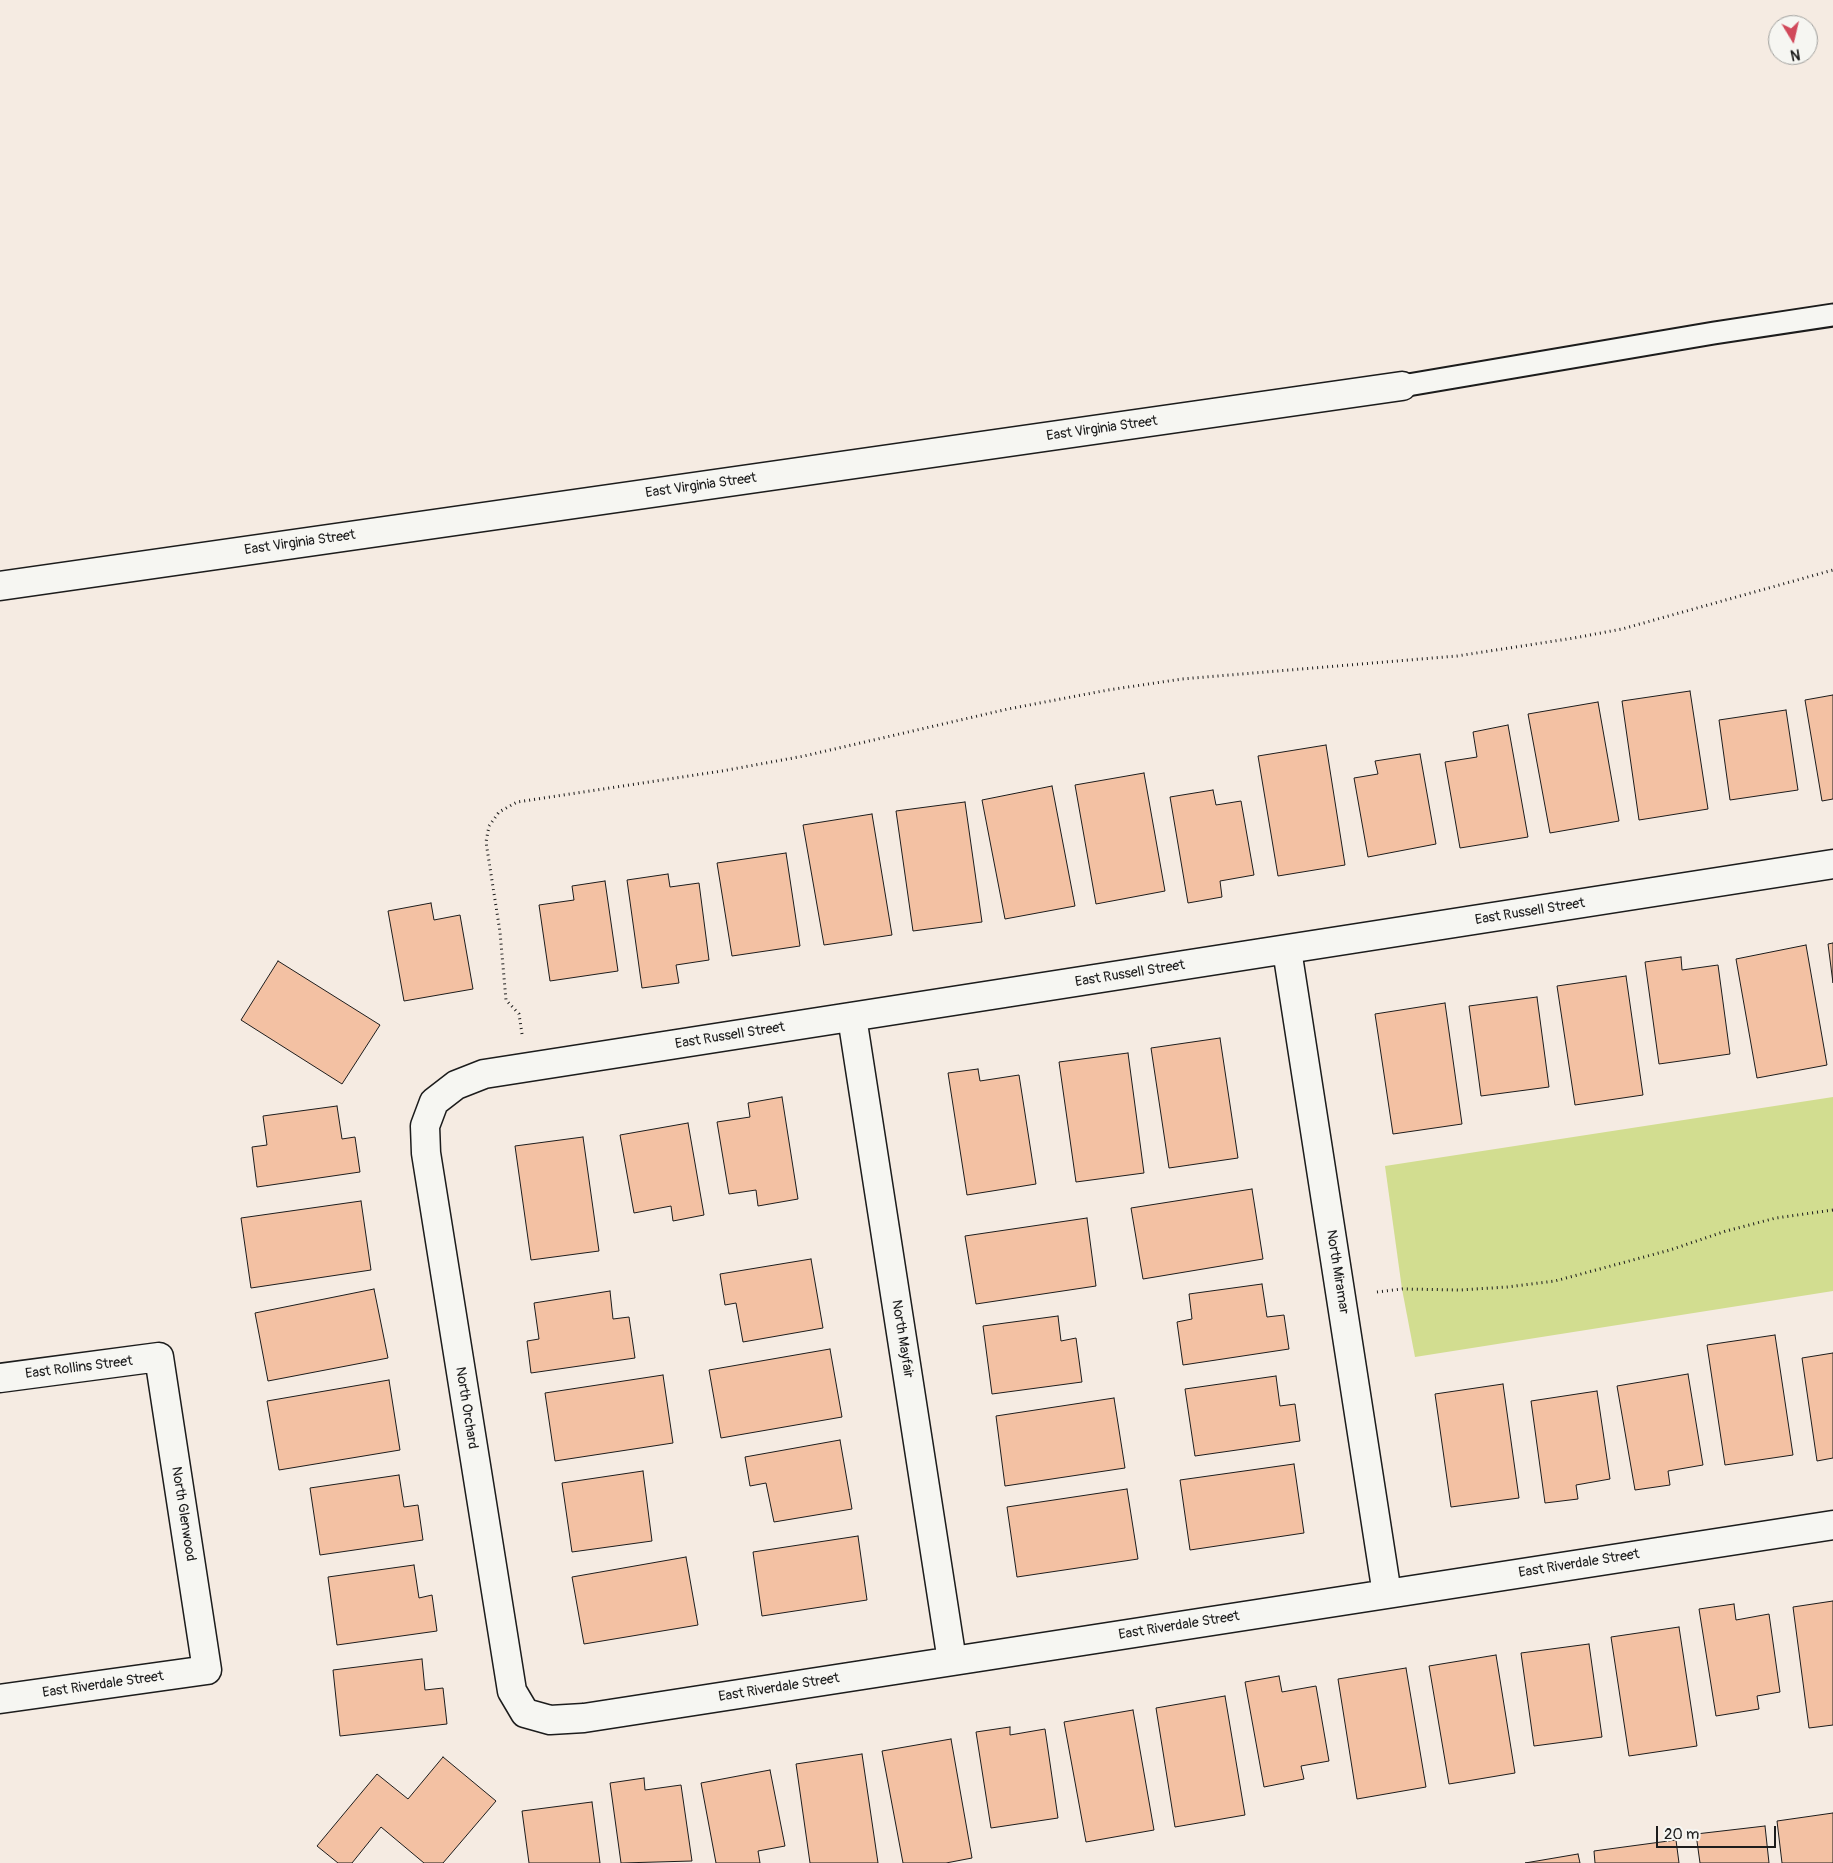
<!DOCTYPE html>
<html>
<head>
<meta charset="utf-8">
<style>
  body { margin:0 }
  #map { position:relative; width:1833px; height:1863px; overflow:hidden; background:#f5ebe2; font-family:Pangolin,sans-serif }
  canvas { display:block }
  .north { position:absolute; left:1768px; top:15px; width:50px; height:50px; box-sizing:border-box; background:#f6f6f2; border:1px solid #9f9f9c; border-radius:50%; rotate:171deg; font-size:14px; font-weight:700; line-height:20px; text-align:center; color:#1c1c1c }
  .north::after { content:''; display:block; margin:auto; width:18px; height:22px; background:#d1495b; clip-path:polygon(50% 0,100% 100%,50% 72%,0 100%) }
  .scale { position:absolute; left:1656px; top:1826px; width:120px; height:22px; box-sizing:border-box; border:2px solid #1c1c1c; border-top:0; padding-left:6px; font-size:15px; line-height:18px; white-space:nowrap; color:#1c1c1c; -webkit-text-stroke:4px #f6f6f2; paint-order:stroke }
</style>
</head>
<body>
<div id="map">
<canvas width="1833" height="1863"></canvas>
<div class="north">N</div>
<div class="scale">20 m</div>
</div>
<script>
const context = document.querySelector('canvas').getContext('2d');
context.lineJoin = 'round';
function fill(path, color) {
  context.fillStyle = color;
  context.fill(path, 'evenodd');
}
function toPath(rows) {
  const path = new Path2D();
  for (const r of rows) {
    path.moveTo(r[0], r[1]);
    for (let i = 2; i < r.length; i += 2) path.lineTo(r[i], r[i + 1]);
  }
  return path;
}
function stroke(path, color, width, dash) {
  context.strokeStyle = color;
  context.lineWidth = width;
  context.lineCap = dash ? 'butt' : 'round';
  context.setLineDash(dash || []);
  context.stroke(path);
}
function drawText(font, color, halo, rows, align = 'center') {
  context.font = font + ' Pangolin,sans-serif';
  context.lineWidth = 4.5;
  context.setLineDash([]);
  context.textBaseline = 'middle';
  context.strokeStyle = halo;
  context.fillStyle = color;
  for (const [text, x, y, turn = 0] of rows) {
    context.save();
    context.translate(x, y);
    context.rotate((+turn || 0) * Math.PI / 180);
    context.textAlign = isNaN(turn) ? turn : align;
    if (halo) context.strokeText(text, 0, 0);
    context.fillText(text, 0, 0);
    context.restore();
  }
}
fill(toPath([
  [1833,1097,1833,1291,1415,1357,1402,1289,1385,1166]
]), '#d2dd90');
const building = toPath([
  [1690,691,1708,809,1639,820,1622,701,1690,691],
  [1833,695,1833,799,1822,801,1805,700,1833,695],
  [1598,702,1619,821,1550,833,1528,714,1598,702],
  [1786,710,1798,790,1730,800,1719,720,1786,710],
  [1508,725,1528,837,1460,848,1445,762,1477,757,1473,732,1508,725],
  [1326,745,1345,865,1278,876,1258,756,1326,745],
  [1420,754,1436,844,1368,857,1354,778,1378,774,1375,761,1420,754],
  [1144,773,1165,891,1096,904,1075,785,1144,773],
  [1052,786,1075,906,1005,919,982,800,1052,786],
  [1213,790,1216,805,1241,801,1254,875,1220,881,1222,897,1188,903,1170,797,1213,790],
  [965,802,982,922,913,931,896,811,965,802],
  [872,814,892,935,824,945,803,825,872,814],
  [786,853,800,946,732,956,717,863,786,853],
  [668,874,670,887,699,883,709,960,676,965,679,983,642,988,627,880,668,874],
  [605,881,618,971,550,981,539,905,574,900,572,886,605,881],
  [431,903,434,920,460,915,473,989,404,1001,388,911,431,903],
  [1833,943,1833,983,1828,944,1833,943],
  [1806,945,1827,1065,1757,1078,1736,959,1806,945],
  [1681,957,1682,970,1718,965,1730,1054,1659,1064,1645,962,1681,957],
  [278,961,380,1025,342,1084,241,1020,278,961],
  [1626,976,1643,1095,1575,1105,1557,986,1626,976],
  [1537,997,1549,1087,1481,1096,1469,1006,1537,997],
  [1445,1003,1462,1124,1393,1134,1375,1014,1445,1003],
  [1220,1038,1238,1158,1169,1168,1151,1048,1220,1038],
  [1128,1053,1144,1173,1076,1182,1059,1062,1128,1053],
  [978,1069,980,1081,1019,1075,1036,1184,967,1195,948,1073,978,1069],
  [782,1097,798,1199,758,1206,756,1190,729,1194,717,1122,750,1117,748,1103,782,1097],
  [337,1106,342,1139,355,1137,360,1172,257,1187,252,1147,267,1145,263,1116,337,1106],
  [688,1123,704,1215,673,1221,671,1206,634,1213,620,1135,688,1123],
  [583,1137,599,1251,531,1260,515,1146,583,1137],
  [1252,1189,1263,1259,1143,1279,1131,1208,1252,1189],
  [361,1201,371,1270,251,1288,241,1218,361,1201],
  [1087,1218,1096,1286,976,1304,965,1236,1087,1218],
  [811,1259,823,1328,743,1342,736,1303,725,1305,720,1274,811,1259],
  [1262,1284,1267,1317,1284,1315,1289,1349,1183,1365,1177,1322,1192,1319,1189,1294,1262,1284],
  [374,1289,388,1358,268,1381,255,1313,374,1289],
  [610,1291,613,1319,629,1317,635,1358,531,1373,527,1341,539,1339,534,1303,610,1291],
  [1058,1316,1061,1341,1076,1338,1082,1382,992,1394,983,1326,1058,1316],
  [1775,1335,1793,1455,1725,1465,1707,1345,1775,1335],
  [830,1349,842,1417,721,1438,709,1370,830,1349],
  [1833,1353,1833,1458,1817,1461,1802,1358,1833,1353],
  [1688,1374,1703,1465,1668,1471,1670,1485,1635,1490,1617,1386,1688,1374],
  [663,1375,673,1443,555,1461,545,1393,663,1375],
  [1276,1376,1280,1406,1295,1404,1300,1441,1195,1456,1185,1389,1276,1376],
  [389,1380,400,1450,279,1470,267,1401,389,1380],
  [1503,1384,1519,1498,1451,1507,1435,1394,1503,1384],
  [1597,1391,1610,1479,1576,1485,1578,1499,1545,1503,1531,1401,1597,1391],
  [1114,1398,1125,1468,1005,1486,996,1416,1114,1398],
  [840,1440,852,1509,774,1522,766,1483,750,1486,745,1457,840,1440],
  [1294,1464,1304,1533,1190,1550,1180,1480,1294,1464],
  [643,1471,652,1541,572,1552,562,1483,643,1471],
  [399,1475,404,1507,418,1505,423,1540,320,1555,310,1488,399,1475],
  [1127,1489,1138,1559,1017,1577,1007,1507,1127,1489],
  [858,1536,867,1600,762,1616,753,1552,858,1536],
  [686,1557,698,1625,584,1644,572,1577,686,1557],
  [414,1565,419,1598,432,1595,437,1631,337,1645,328,1577,414,1565],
  [1833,1601,1833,1725,1809,1728,1793,1607,1833,1601],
  [1734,1604,1736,1620,1769,1614,1780,1692,1757,1696,1759,1709,1716,1716,1699,1609,1734,1604],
  [1679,1627,1697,1746,1629,1756,1611,1637,1679,1627],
  [1589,1644,1602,1737,1534,1746,1521,1653,1589,1644],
  [1496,1655,1515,1773,1449,1784,1429,1666,1496,1655],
  [422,1659,425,1690,443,1688,447,1724,340,1736,333,1670,422,1659],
  [1406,1668,1426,1787,1357,1799,1338,1679,1406,1668],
  [1279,1676,1282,1692,1316,1686,1329,1761,1301,1766,1304,1779,1264,1787,1245,1682,1279,1676],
  [1225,1696,1245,1815,1175,1827,1156,1708,1225,1696],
  [1133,1710,1154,1830,1086,1842,1064,1722,1133,1710],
  [1010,1727,1010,1735,1045,1729,1058,1818,991,1828,976,1732,1010,1727],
  [951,1739,972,1858,946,1863,903,1863,882,1751,951,1739],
  [862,1754,878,1863,810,1863,796,1764,862,1754],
  [443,1757,496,1801,443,1863,424,1863,381,1827,352,1863,338,1863,317,1846,377,1774,408,1799,443,1757],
  [770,1770,785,1846,758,1851,760,1863,716,1863,701,1783,770,1770],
  [644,1778,645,1790,681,1785,692,1861,621,1863,610,1783,644,1778],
  [592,1802,600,1863,529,1863,522,1811,592,1802],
  [1833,1813,1833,1863,1782,1863,1777,1821,1833,1813],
  [1765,1826,1769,1863,1700,1863,1696,1834,1765,1826],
  [1676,1840,1679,1863,1595,1863,1594,1851,1676,1840],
  [1578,1854,1580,1863,1525,1863,1578,1854]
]);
fill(building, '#f3c1a3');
stroke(building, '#1c1c1c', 1);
const service = toPath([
  [1402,386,1714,333,1833,315]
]);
const minor = toPath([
  [0,586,1402,386],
  [1833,864,484,1074,456,1085,434,1102,425,1126,426,1153,512,1691,525,1713,550,1720,584,1718,1833,1525],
  [1287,950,1387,1594],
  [852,1017,952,1661],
  [0,1378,159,1357,207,1670,0,1699]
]);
stroke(service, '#1c1c1c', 25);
stroke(minor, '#1c1c1c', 31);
stroke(toPath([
  [522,1034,519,1014,506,1000,500,932,486,842,489,826,499,812,517,802,722,771,804,756,1008,709,1108,690,1182,679,1457,656,1574,638,1622,629,1833,570],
  [1377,1292,1402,1289,1460,1290,1507,1287,1555,1281,1670,1250,1726,1231,1776,1218,1833,1210]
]), '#1c1c1c', 3, [1, 4]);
stroke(service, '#f6f6f2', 21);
stroke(minor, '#f6f6f2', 28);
drawText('14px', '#1c1c1c', '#f6f6f2', [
  ["East Virginia Street",1102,429,-8],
  ["East Virginia Street",701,486,-8],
  ["East Virginia Street",300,543,-8],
  ["East Russell Street",1530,912,-9],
  ["East Russell Street",1130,974,-9],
  ["East Russell Street",730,1036,-9],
  ["North Miramar",1337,1272,81],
  ["North Mayfair",902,1339,81],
  ["East Rollins Street",79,1368,-7],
  ["North Orchard",466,1408,81],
  ["North Glenwood",183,1514,81],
  ["East Riverdale Street",1579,1564,-9],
  ["East Riverdale Street",1179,1626,-9],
  ["East Riverdale Street",103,1685,-8],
  ["East Riverdale Street",779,1688,-9]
]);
</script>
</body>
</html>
